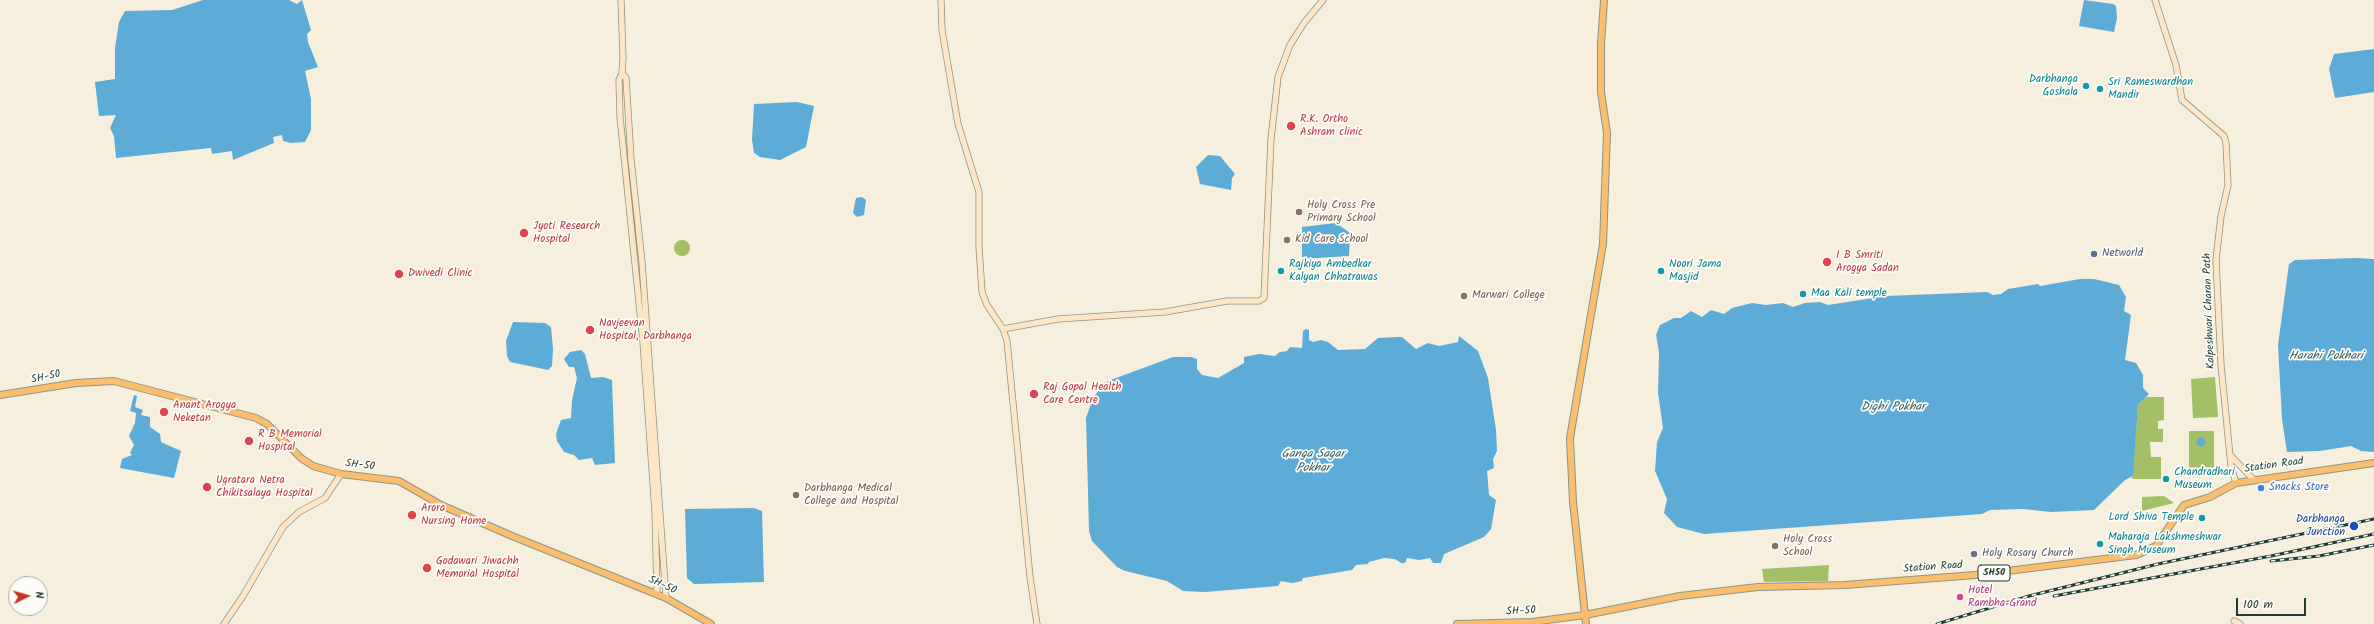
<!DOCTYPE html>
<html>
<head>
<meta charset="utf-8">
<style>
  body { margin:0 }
  #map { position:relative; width:2374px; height:624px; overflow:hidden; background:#f6efdd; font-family:Kalam,sans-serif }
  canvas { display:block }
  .north { position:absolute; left:8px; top:576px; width:40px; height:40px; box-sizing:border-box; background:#fdfcf7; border:1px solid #a4b0a9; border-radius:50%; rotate:85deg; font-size:11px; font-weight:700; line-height:16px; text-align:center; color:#1f3d34 }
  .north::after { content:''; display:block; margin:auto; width:14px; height:18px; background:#c8321e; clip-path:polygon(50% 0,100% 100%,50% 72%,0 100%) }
  .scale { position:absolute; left:2236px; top:598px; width:70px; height:18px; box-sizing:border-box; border:2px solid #1f3d34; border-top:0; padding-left:5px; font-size:12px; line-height:14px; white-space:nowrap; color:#1f3d34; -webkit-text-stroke:3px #fdfcf7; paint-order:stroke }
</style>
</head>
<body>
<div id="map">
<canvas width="2374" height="624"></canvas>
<div class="north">N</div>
<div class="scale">100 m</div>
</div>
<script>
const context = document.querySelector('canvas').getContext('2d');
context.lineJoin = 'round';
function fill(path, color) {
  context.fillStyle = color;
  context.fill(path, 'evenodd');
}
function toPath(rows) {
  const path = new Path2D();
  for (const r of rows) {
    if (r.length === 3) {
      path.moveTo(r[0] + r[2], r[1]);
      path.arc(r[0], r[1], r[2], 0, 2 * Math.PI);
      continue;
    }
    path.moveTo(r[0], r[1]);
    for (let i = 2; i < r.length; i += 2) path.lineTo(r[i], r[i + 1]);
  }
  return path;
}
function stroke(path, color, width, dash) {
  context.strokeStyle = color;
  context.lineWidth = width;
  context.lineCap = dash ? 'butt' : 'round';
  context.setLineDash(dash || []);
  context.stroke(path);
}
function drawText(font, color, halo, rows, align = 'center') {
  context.font = font + ' Kalam,sans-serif';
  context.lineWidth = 3.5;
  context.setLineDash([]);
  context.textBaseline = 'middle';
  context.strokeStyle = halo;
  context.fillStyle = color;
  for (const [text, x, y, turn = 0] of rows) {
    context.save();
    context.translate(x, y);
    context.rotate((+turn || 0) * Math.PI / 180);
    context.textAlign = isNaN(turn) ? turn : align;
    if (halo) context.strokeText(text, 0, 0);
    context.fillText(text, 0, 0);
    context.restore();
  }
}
fill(toPath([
  [682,248,8],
  [2215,377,2218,417,2193,418,2191,379],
  [2146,397,2164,397,2164,420,2158,421,2158,429,2163,429,2163,442,2150,442,2151,457,2161,457,2161,479,2132,479,2138,405],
  [2189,431,2214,431,2214,469,2189,469],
  [2164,496,2174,503,2142,511,2142,497],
  [1829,565,1828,581,1764,582,1762,569]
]), '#a3c067');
fill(toPath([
  [203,0,289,0,297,4,302,0,311,30,307,34,308,42,318,67,305,71,311,99,311,130,305,142,291,143,283,141,282,135,273,137,274,143,233,160,232,151,212,154,211,148,116,158,114,136,110,128,116,115,99,116,95,82,115,79,115,48,119,22,125,11,172,10],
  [2084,0,2113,4,2116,6,2117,18,2114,32,2079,26],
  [2374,49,2374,92,2335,98,2329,69,2334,54],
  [797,102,814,106,806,147,780,160,760,157,754,153,752,140,754,104],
  [1208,155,1220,156,1235,174,1232,178,1231,190,1200,184,1196,167],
  [862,197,866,200,864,215,857,217,853,213,856,198],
  [1336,223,1350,233,1349,256,1302,259,1302,227],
  [2356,258,2374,259,2374,452,2361,451,2351,446,2320,451,2287,452,2282,419,2278,345,2289,264,2295,260],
  [2080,279,2094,279,2119,285,2126,297,2124,311,2131,315,2125,360,2136,363,2143,375,2143,388,2149,394,2138,405,2133,476,2125,480,2094,510,2051,512,2023,509,1990,510,1982,514,1704,534,1677,527,1664,513,1667,499,1655,471,1657,442,1663,428,1658,393,1659,352,1656,335,1660,325,1674,318,1681,318,1691,311,1702,317,1711,310,1724,314,1732,308,1752,303,1766,305,1783,303,1793,307,1805,303,1820,302,1828,305,1886,296,1987,292,1993,295,2001,294,2008,289,2038,284,2040,286],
  [513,322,545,323,551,327,553,349,552,366,548,370,510,362,507,356,506,341],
  [1306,329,1309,330,1309,340,1313,342,1321,340,1328,342,1338,350,1365,349,1378,338,1397,337,1402,337,1416,349,1428,343,1439,346,1458,342,1459,336,1478,351,1488,378,1496,430,1497,451,1493,459,1494,468,1487,471,1489,495,1496,500,1491,529,1484,537,1444,554,1441,563,1433,563,1430,558,1419,560,1407,558,1405,563,1401,563,1395,559,1384,558,1369,562,1368,564,1356,565,1352,570,1303,578,1302,581,1292,583,1281,581,1278,586,1205,592,1183,591,1167,581,1125,571,1117,567,1092,541,1089,531,1086,418,1093,398,1102,386,1108,381,1173,357,1191,357,1197,359,1197,369,1202,375,1218,378,1244,363,1244,357,1259,354,1275,356,1280,352,1287,351,1290,347,1302,348,1303,331],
  [581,350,585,354,591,378,603,377,612,380,615,463,595,465,592,458,579,460,574,455,564,452,557,441,556,434,561,420,571,418,572,400,577,378,574,367,569,367,564,359,570,352],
  [134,395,137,396,135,407,143,410,141,415,150,417,150,427,160,434,161,442,181,451,174,478,120,468,122,459,132,455,130,453,134,445,129,436,135,423,136,413,130,411],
  [2201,442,4.5],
  [754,508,762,511,764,582,694,584,687,578,685,509]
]), '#5cacd7');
const secondary = toPath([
  [621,0,623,58,622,73,619,80,620,117,643,342,655,512,657,594],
  [941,0,942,30,958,124,979,192,979,247,982,292,987,305,1003,329,1007,341,1030,577,1037,624],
  [2155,0,2176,65,2182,100,2224,136,2226,143,2228,185,2221,216,2216,260,2221,365,2231,466,2236,483],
  [622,73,626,78,631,159,642,262,666,598],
  [1003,329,1058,319,1165,312,1227,301,1259,301,1264,298,1271,139,1278,77,1290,45,1304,23,1323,0],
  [2230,455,2253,479],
  [2234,621,2240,624],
  [224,624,243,596,283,527,299,512,325,498,341,474]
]);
const primary = toPath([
  [0,395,76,383,114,381,256,418,267,424,301,458,313,466,341,474,399,481,441,505,512,536,666,598,711,624],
  [1457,624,1532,622,1585,615,1680,596,1758,587,1845,585,1975,575,2136,555,2156,546,2184,505,2210,497,2236,483,2374,463],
  [1586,624,1573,502,1570,438,1603,244,1607,133,1601,92,1601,44,1604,0]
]);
stroke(secondary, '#8a9688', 7);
stroke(primary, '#8a9688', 8);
stroke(secondary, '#fde5c5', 5.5);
stroke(primary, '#fabe6e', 6);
const rail = toPath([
  [2271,561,2319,556,2374,545],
  [2054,596,2271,556,2374,534],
  [1937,624,2029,596,2158,564,2374,519]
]);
stroke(rail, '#1f3d34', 3);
stroke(rail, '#fdfcf7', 1.5, [4.5]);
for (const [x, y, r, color] of [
  [2086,86,4,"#0f9aa8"],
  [2100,89,4,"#0f9aa8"],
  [1291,126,5,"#e0444e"],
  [1299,212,4,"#8d6e63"],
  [524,233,5,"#e0444e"],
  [1287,240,4,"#8d6e63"],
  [2094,254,4,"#5c6f8a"],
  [1827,262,5,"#e0444e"],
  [1281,271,4,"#0f9aa8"],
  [1661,271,4,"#0f9aa8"],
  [399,274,5,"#e0444e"],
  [1803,294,4,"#0f9aa8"],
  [1464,296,4,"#8d6e63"],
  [590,330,5,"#e0444e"],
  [1034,394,5,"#e0444e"],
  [164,412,5,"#e0444e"],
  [249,441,5,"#e0444e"],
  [2166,479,4,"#0f9aa8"],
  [207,487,5,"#e0444e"],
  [2261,488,4,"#3f7fe0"],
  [796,495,4,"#8d6e63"],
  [412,515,5,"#e0444e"],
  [2202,518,4,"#0f9aa8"],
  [2354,526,5,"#1a4fb4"],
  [2100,544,4,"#0f9aa8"],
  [1775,546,4,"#8d6e63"],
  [1974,554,4,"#6b7280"],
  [427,568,5,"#e0444e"],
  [1960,597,4,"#d1479c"]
]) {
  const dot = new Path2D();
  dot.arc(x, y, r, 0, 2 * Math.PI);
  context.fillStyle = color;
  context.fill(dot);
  stroke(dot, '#fdfcf7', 1.5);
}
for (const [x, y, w] of [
  [1994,573,32]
]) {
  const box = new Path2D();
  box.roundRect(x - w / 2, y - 8, w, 16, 3);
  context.fillStyle = '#fdfcf7';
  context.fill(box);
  stroke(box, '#1f3d34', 1);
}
drawText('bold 10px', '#1f3d34', null, [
  ["SH50",1994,573]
]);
drawText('11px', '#0d838f', '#fdfcf7', [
  ["Darbhanga",2078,80,"right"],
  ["Goshala",2078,93,"right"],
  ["Sri Rameswardhan",2108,83],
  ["Mandir",2108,96],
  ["Rajkiya Ambedkar",1289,265],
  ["Kalyan Chhatrawas",1289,278],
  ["Noori Jama",1669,265],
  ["Masjid",1669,278],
  ["Maa Kali temple",1811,294],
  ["Chandradhari",2174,473],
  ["Museum",2174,486],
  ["Lord Shiva Temple",2194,518,"right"],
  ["Maharaja Lakshmeshwar",2108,538],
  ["Singh Museum",2108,551]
], 'left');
drawText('11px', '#be3a42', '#fdfcf7', [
  ["R.K. Ortho",1300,120],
  ["Ashram clinic",1300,133],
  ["Jyoti Research",533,227],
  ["Hospital",533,240],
  ["I B Smriti",1836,256],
  ["Arogya Sadan",1836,269],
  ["Dwivedi Clinic",408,274],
  ["Navjeevan",599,324],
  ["Hospital, Darbhanga",599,337],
  ["Raj Gopal Health",1043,388],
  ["Care Centre",1043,401],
  ["Anant Arogya",173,406],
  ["Neketan",173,419],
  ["R B Memorial",258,435],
  ["Hospital",258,448],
  ["Ugratara Netra",216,481],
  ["Chikitsalaya Hospital",216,494],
  ["Arora",421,509],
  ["Nursing Home",421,522],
  ["Godawari Jiwachh",436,562],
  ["Memorial Hospital",436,575]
], 'left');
drawText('11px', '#785e54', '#fdfcf7', [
  ["Holy Cross Pre",1307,206],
  ["Primary School",1307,219],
  ["Kid Care School",1295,240],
  ["Marwari College",1472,296],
  ["Darbhanga Medical",804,489],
  ["College and Hospital",804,502],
  ["Holy Cross",1783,540],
  ["School",1783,553]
], 'left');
drawText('11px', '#4e5e75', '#fdfcf7', [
  ["Networld",2102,254]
], 'left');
drawText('11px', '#1f3d34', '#fdfcf7', [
  ["Kalpeshwari Charan Path",2210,311,-92],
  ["SH-50",46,378,-12],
  ["SH-50",360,466,7],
  ["Station Road",2274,466,-8],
  ["Station Road",1933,568,-4],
  ["SH-50",662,586,25],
  ["SH-50",1521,612,-3]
]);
drawText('11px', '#366cbe', '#fdfcf7', [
  ["Snacks Store",2269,488]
], 'left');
drawText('11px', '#164399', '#fdfcf7', [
  ["Darbhanga",2345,520],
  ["Junction",2345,533]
], 'right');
drawText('11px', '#5b616d', '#fdfcf7', [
  ["Holy Rosary Church",1982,554]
], 'left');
drawText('11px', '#b23c85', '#fdfcf7', [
  ["Hotel",1968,591],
  ["Rambha Grand",1968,604]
], 'left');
drawText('italic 12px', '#315e65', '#fdfcf7', [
  ["Harahi Pokhari",2326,357],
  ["Dighi Pokhar",1893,408],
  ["Ganga Sagar",1313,455],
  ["Pokhar",1313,469]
]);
</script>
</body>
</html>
